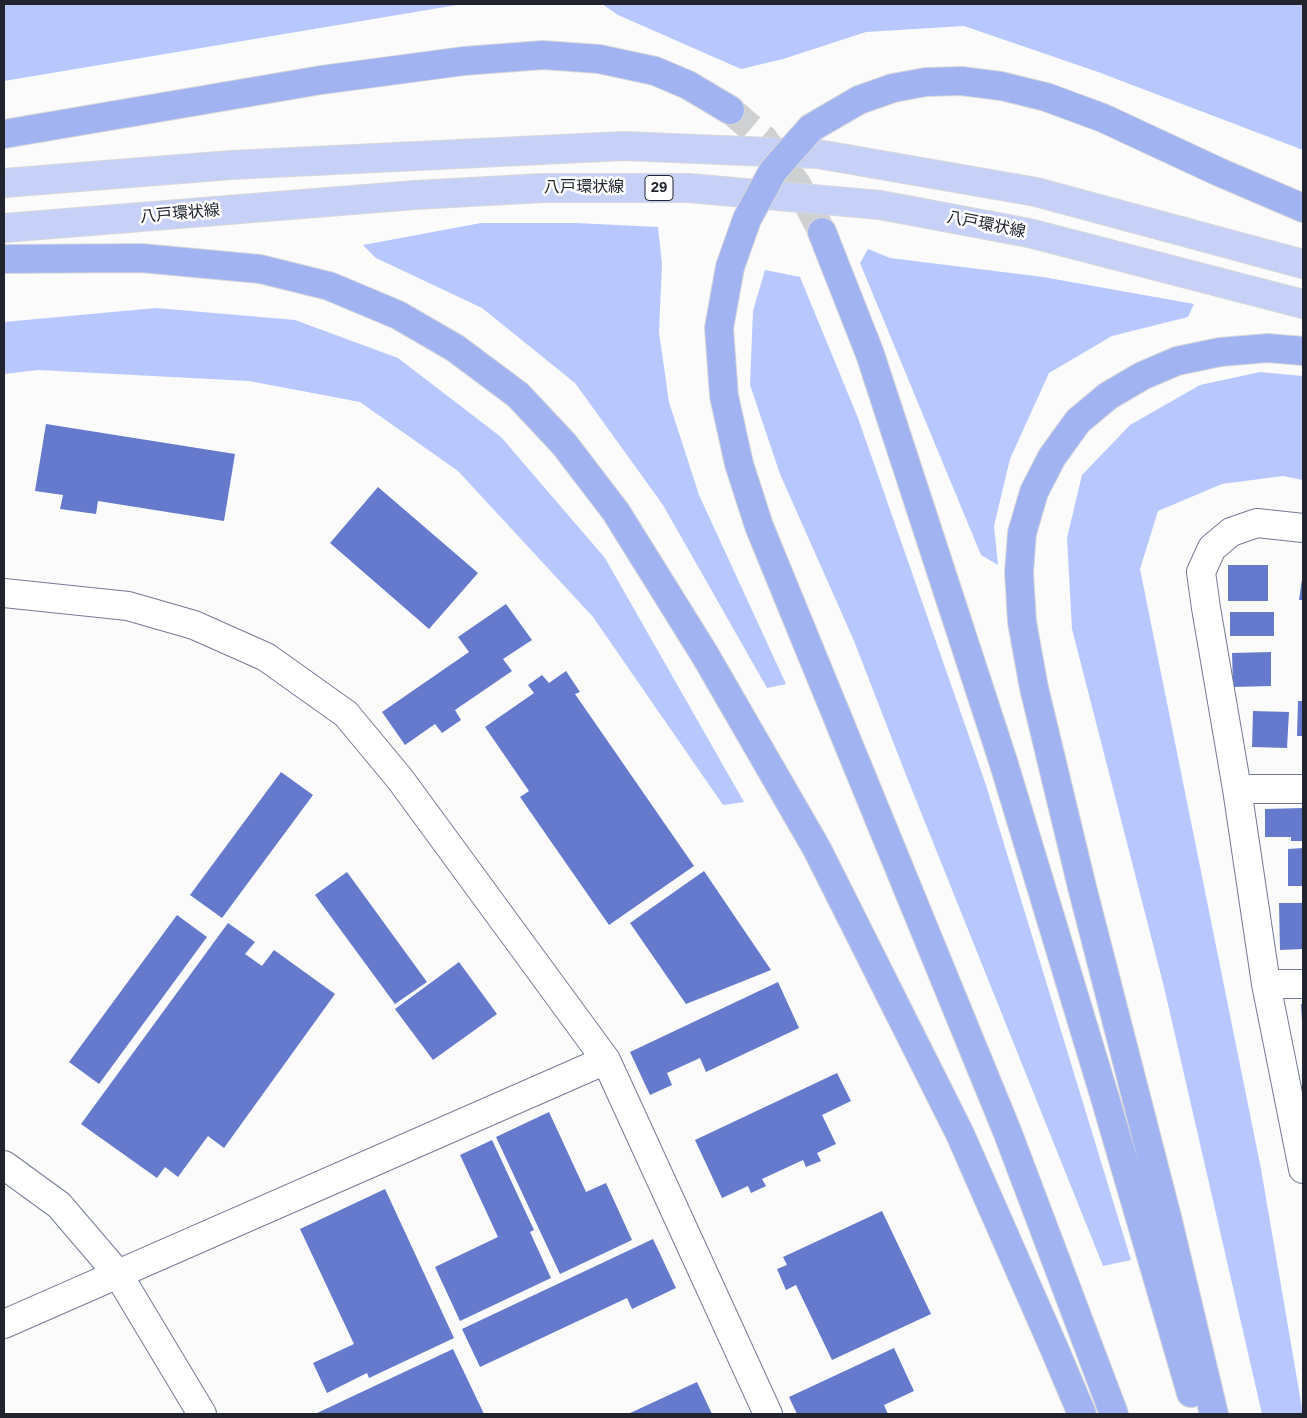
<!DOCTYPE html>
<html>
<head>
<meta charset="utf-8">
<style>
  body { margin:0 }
  #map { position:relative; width:1307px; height:1418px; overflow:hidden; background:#fbfbfb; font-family:Arial,sans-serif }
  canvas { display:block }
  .frame { position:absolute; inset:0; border:5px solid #21242f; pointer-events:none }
</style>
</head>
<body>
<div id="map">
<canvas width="1307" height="1418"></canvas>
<div class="frame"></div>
</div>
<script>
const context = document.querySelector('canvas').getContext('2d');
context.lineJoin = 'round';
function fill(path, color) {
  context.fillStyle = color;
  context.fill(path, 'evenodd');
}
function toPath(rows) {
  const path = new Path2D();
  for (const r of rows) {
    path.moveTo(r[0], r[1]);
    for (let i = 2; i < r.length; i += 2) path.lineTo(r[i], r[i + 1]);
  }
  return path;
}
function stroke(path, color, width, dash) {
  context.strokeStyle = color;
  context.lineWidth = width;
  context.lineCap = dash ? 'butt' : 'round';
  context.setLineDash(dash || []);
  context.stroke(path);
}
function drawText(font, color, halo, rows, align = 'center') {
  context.font = font + ' Arial,"Noto Sans JP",sans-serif';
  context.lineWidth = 5;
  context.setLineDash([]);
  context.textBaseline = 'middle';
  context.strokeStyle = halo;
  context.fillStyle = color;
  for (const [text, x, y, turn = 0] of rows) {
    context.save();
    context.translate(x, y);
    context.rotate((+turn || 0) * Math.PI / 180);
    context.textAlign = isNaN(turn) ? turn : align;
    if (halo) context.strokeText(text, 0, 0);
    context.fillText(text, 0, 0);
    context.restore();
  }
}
fill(toPath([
  [4,4,463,4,4,81],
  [602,4,1303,4,1303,150,1098,72,964,26,866,32,783,59,741,69,618,15],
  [481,223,576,223,658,227,662,264,659,332,669,402,699,495,786,684,767,688,663,505,575,383,482,308,376,258,363,245],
  [868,249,890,258,1043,277,1194,304,1188,317,1112,336,1049,373,1010,459,994,526,998,565,981,555,860,263],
  [765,270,800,277,858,418,986,785,1131,1260,1103,1266,906,775,854,641,780,474,750,385,753,311],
  [156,308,295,320,398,358,501,437,605,558,744,802,723,805,593,617,458,471,360,402,249,381,38,370,4,374,4,322],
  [1260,372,1303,376,1303,480,1283,476,1222,484,1158,511,1140,569,1261,1169,1303,1414,1262,1414,1164,987,1072,629,1067,538,1082,475,1130,425,1200,385]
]), '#b8c8fe');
fill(toPath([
  [46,424,235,454,224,521,98,501,96,514,60,509,63,495,35,491],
  [378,487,478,573,429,629,330,543],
  [1228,565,1268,565,1268,601,1228,601],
  [1302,579,1303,579,1303,600,1299,600],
  [506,604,532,640,503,659,512,671,455,710,461,720,442,733,435,724,405,745,382,712,469,652,458,637],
  [1230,612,1274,612,1274,636,1230,636],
  [1271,652,1271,686,1233,687,1232,653],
  [566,671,580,692,575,694,694,866,609,925,520,797,529,791,485,727,534,693,528,685,542,675,549,683],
  [1298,701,1303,701,1303,736,1297,736],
  [1253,711,1289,712,1287,748,1252,747],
  [281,772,313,795,222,918,190,895],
  [1303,808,1303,841,1291,841,1291,837,1265,837,1265,809],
  [1303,848,1303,886,1288,886,1288,849],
  [704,871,771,970,686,1004,630,923],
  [347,872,427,982,395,1004,315,895],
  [1279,903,1303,903,1303,949,1280,950],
  [177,915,207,937,99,1084,69,1062],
  [228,923,255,942,245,954,262,966,274,950,335,994,224,1148,208,1136,178,1177,165,1167,157,1178,81,1124],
  [459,962,497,1014,433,1060,395,1009],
  [778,982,799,1028,706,1072,700,1058,667,1073,672,1085,650,1095,630,1052],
  [1301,1004,1303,1004,1303,1021,1302,1021],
  [837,1073,851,1101,822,1115,836,1144,817,1153,821,1161,806,1167,803,1160,762,1179,766,1186,751,1193,748,1186,722,1198,695,1140],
  [549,1112,586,1192,606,1183,632,1240,560,1274,496,1137],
  [492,1140,534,1230,530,1232,551,1278,460,1321,435,1267,498,1237,460,1155],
  [385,1189,454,1338,369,1378,367,1373,327,1393,313,1363,354,1344,300,1229],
  [882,1211,931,1314,832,1360,796,1285,786,1290,777,1269,787,1265,783,1257],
  [653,1239,676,1288,632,1309,627,1298,480,1367,462,1329],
  [894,1348,914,1391,884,1405,888,1414,797,1414,789,1397],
  [453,1349,484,1414,315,1414],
  [697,1382,712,1414,628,1414]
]), '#657acd');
stroke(toPath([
  [730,110,764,139,797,184,822,232]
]), '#cfd0d2', 28, [28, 14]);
const minor = toPath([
  [1303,528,1257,523,1231,532,1212,548,1201,572,1206,608,1237,789,1266,984,1303,1169],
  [4,593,128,606,194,625,266,657,346,714,400,779,606,1060,768,1414],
  [1237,789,1303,789],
  [1266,984,1303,984],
  [4,1165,59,1205,118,1274,202,1414],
  [4,1324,606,1060]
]);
const primary = toPath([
  [4,183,231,165,624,146,818,154,1036,192,1303,264],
  [4,228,415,195,544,188,689,188,880,205,1029,233,1303,304]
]);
const motorway = toPath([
  [961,81,1001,86,1046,97,1103,118,1219,172,1303,208],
  [4,134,321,80,464,61,543,55,599,59,655,71,688,85,730,110],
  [822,232,870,354,1003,761,1105,1098,1191,1393],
  [4,259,141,258,260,269,329,286,398,315,455,348,518,395,564,444,616,512,705,655,817,849,960,1134,1054,1348,1082,1414],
  [730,267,719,328,724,396,739,464,759,526,1007,1131,1114,1414],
  [1214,1414,1168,1221,1082,887,1034,688,1022,622,1019,572,1022,533,1034,492,1052,457,1078,421,1108,396,1142,376,1177,361,1220,352,1268,348,1303,351]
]);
stroke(minor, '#737b96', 30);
stroke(primary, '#d7d8da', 30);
stroke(motorway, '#d7d8da', 30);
stroke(minor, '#fff', 28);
stroke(primary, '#c7d1f7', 28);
stroke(motorway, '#a1b3f1', 28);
const motorwayBridge = toPath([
  [730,267,747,219,773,171,811,128,859,100,893,88,926,82,961,81]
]);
stroke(motorwayBridge, '#d7d8da', 30, []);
stroke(motorwayBridge, '#a1b3f1', 28);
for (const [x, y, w] of [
  [659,188,28]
]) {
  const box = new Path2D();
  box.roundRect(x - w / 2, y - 12.5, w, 25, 4);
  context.fillStyle = '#fff';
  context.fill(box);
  stroke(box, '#21242f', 1);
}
drawText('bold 15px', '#21242f', null, [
  ["29",659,188]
]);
drawText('16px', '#21242f', '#fff', [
  ["八戸環状線",584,188],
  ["八戸環状線",180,214,-5],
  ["八戸環状線",986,225,11]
]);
</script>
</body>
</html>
